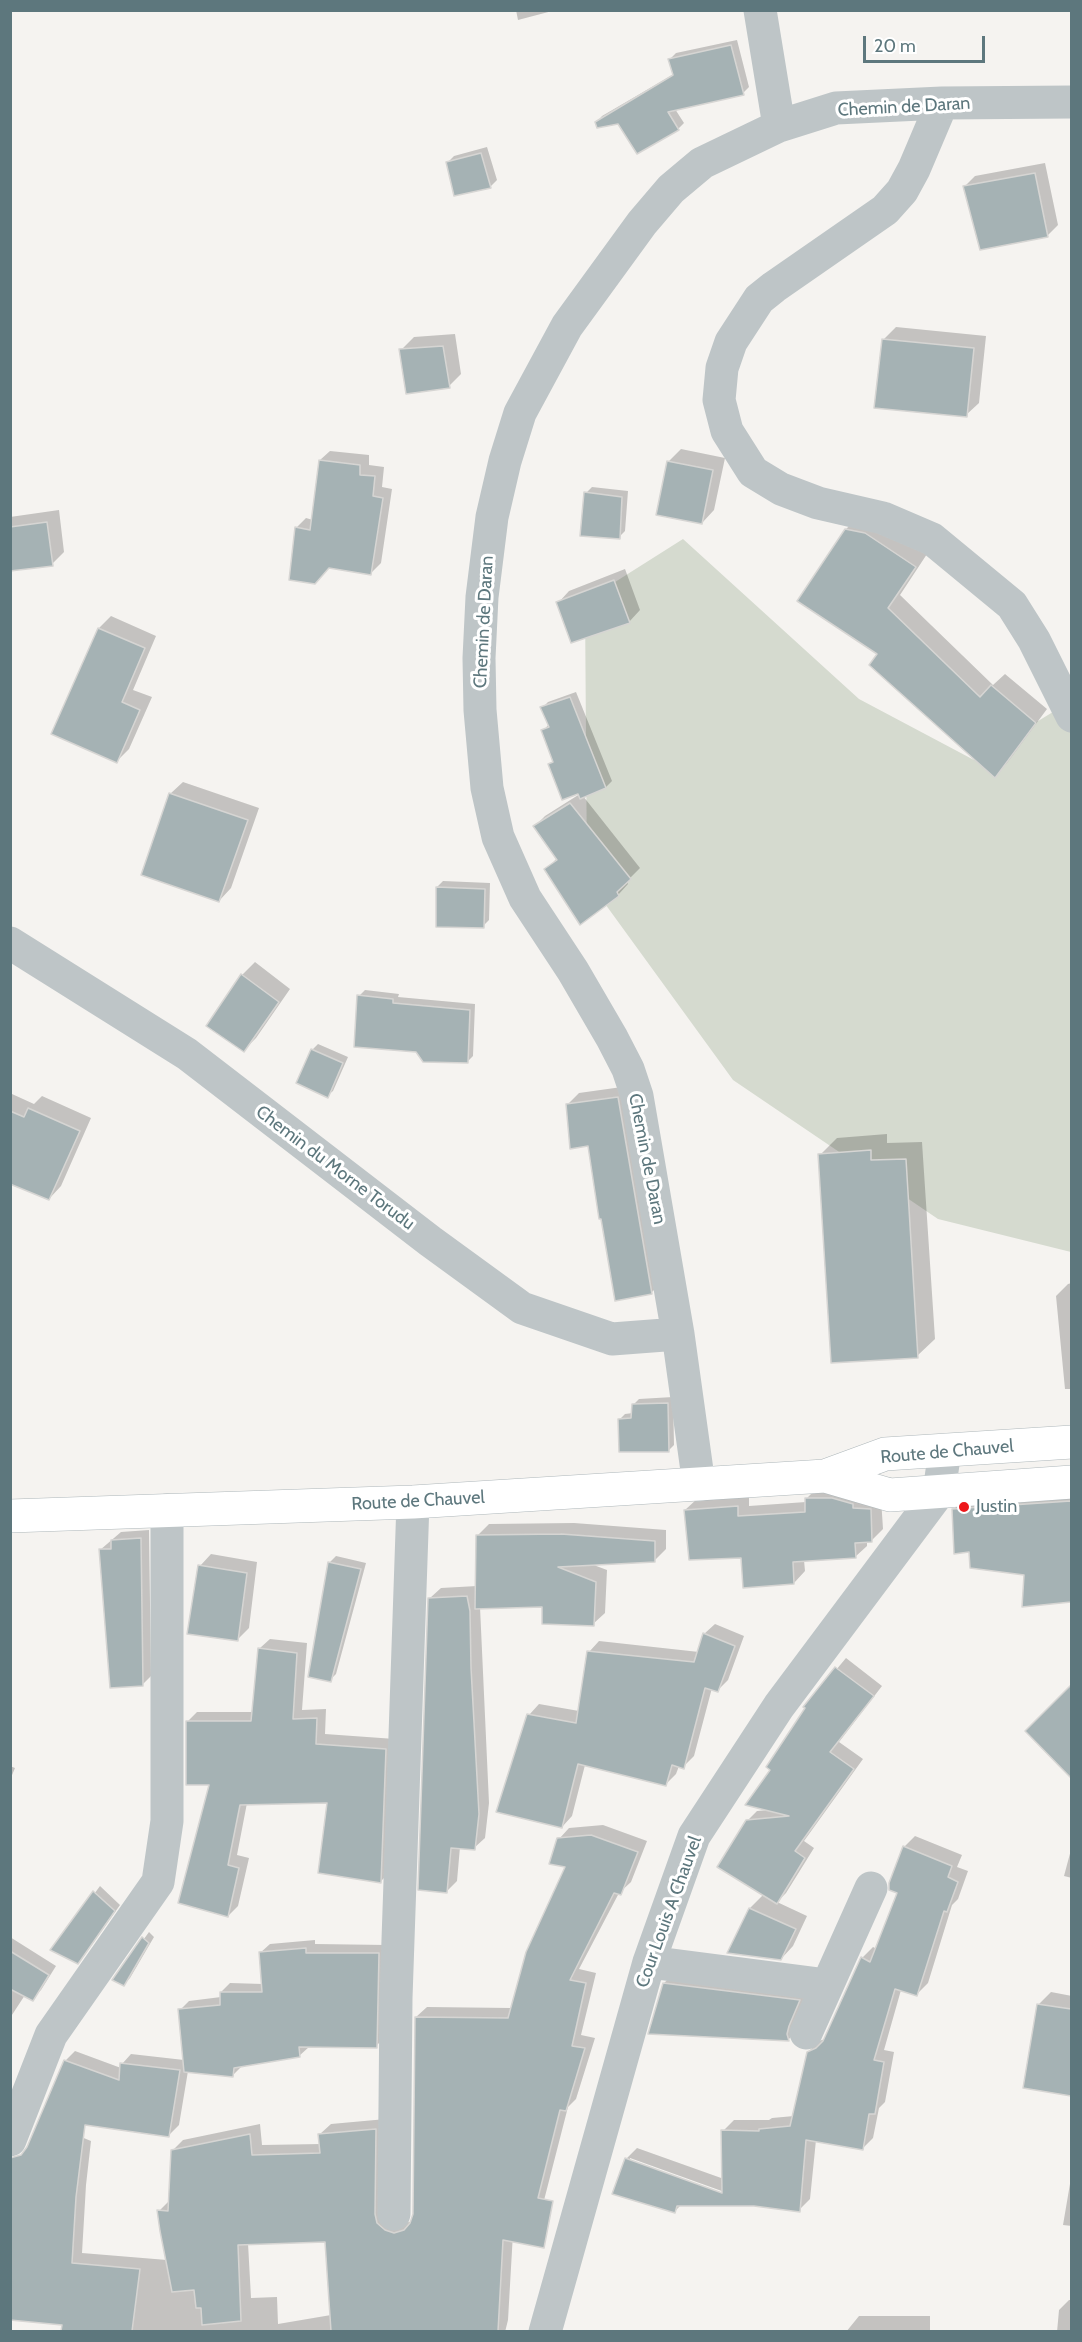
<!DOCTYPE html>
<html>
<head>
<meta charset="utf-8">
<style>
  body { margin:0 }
  #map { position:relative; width:1082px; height:2342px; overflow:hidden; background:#f5f3f0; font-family:Cabin,sans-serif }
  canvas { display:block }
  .frame { position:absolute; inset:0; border:12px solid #5d777d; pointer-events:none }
  .scale { position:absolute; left:863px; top:36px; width:122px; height:27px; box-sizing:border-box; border:3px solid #5d777d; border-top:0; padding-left:8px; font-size:18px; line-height:21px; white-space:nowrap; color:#5d777d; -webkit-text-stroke:4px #fff; paint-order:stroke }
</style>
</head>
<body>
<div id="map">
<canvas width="1082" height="2342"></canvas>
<div class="frame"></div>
<div class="scale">20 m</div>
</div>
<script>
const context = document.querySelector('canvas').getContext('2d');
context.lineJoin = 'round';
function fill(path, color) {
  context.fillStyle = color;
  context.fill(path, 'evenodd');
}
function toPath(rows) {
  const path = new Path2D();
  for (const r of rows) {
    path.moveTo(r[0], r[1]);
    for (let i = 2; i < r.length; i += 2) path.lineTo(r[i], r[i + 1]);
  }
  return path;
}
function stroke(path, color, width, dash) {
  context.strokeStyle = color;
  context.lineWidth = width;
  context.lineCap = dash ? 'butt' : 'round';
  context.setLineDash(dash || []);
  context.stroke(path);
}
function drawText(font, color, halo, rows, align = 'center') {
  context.font = font + ' Cabin,sans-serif';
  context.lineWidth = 6;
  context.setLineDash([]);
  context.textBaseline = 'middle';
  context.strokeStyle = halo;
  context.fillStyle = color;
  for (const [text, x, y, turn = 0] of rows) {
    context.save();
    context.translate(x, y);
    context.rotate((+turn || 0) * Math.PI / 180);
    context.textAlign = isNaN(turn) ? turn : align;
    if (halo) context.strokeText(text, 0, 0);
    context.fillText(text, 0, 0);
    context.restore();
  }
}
fill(toPath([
  [683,539,859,699,974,760,1071,701,1071,1252,938,1219,733,1080,587,879,585,601]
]), '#d5dacf');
fill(toPath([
  [516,10,556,10,518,20],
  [737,40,749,87,743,93,675,109,684,123,678,129,619,122,596,123,602,116,674,74,670,59,676,53],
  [487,147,497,180,491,186,456,194,448,162,454,156],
  [1045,163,1058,225,1047,236,965,186,975,176],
  [896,327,986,336,979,403,966,415,883,340],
  [455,334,461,374,449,386,401,350,414,337],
  [681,449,725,458,714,510,702,523,668,462],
  [330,451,369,455,369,465,384,467,382,487,392,489,381,563,371,573,296,528,306,518,313,520,320,460],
  [592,487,628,491,625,531,619,537,586,493],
  [59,510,64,552,52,564,10,570,10,517],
  [859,517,927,554,900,595,993,685,1005,674,1047,709,1007,763,995,776,880,654,846,529],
  [625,569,640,610,629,622,558,603,569,591],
  [111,616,156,636,133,690,152,697,129,749,117,761,99,628],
  [576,692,612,781,606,787,583,796,640,868,627,881,628,884,618,895,546,870,557,858,535,826,545,816,583,792,550,765,554,761,543,731,549,724,542,708,548,702],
  [183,782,259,808,231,888,219,901,170,794],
  [443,881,490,883,489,920,483,926,437,887],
  [255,962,290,989,256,1038,244,1050,208,1026,242,975],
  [365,990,399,994,398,997,475,1004,473,1056,467,1062,417,1050,359,996],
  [318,1044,348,1057,333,1091,327,1096,312,1050],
  [629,1086,663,1281,651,1293,590,1145,567,1105,579,1093],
  [12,1094,34,1104,42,1096,91,1118,61,1186,49,1199,10,1183],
  [887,1134,887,1143,922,1142,935,1339,917,1356,820,1155,837,1138],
  [1072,1283,1072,1389,1065,1389,1056,1296,1068,1284],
  [673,1397,674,1445,668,1451,619,1420,625,1414,633,1413,633,1405,639,1399],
  [817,1488,881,1498,883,1529,871,1541,867,1541,867,1546,855,1557,804,1560,805,1571,794,1583,742,1556,685,1510,697,1499,749,1495,749,1506,806,1502,806,1499],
  [1072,1492,1072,1600,1024,1605,1026,1574,971,1551,953,1510,964,1499],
  [574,1523,666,1530,666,1549,654,1561,591,1564,607,1570,605,1613,593,1624,544,1606,480,1607,489,1803,485,1838,474,1848,460,1847,457,1881,446,1892,430,1598,441,1588,477,1586,477,1536,489,1524],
  [149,1530,151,1676,142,1685,100,1550,121,1532],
  [211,1554,257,1562,249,1628,237,1640,200,1566],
  [336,1556,366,1563,336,1674,330,1680,330,1562],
  [715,1624,744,1636,728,1680,718,1690,712,1688,694,1756,683,1767,679,1766,676,1774,666,1784,585,1765,572,1816,562,1827,529,1715,539,1704,579,1711,589,1652,599,1641,699,1652,704,1634],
  [270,1639,307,1643,302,1710,326,1709,325,1734,395,1739,391,1871,381,1881,329,1802,247,1803,237,1855,249,1858,238,1906,228,1916,211,1783,187,1722,197,1712,253,1712,260,1648],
  [846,1658,882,1686,839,1742,863,1759,804,1841,814,1848,786,1893,777,1902,807,1916,793,1946,781,1959,750,1908,764,1894,747,1821,757,1811,768,1810,772,1769,807,1708,806,1706],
  [1072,1687,1072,1776,1027,1731],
  [10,1766,15,1768,10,1780],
  [603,1825,647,1841,631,1882,619,1893,579,1969,596,1973,581,2035,595,2038,576,2099,568,2107,541,2212,513,2233,508,2320,505,2332,63,2332,45,2122,91,2141,86,2185,82,2253,167,2260,159,2211,170,2200,172,2151,183,2140,260,2124,262,2145,321,2144,320,2134,331,2124,386,2119,406,2223,412,2221,414,2214,416,2017,427,2007,512,2008,567,1866,559,1839,569,1828],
  [326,2241,331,2315,278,2324,277,2297,251,2298,248,2243],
  [915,1836,962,1855,957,1867,968,1871,958,1899,952,1905,928,1983,917,1994,901,1990,884,2050,894,2052,885,2102,879,2108,873,2138,862,2149,816,2140,810,2199,799,2210,754,2205,681,2205,674,2212,626,2159,637,2148,724,2179,723,2131,734,2120,769,2120,772,2118,794,2116,808,2052,819,2041,825,2039,862,1958,873,1947,877,1949,899,1892,904,1847],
  [630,2158,730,2194,729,2197,630,2161],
  [1072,1846,1072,1878,1064,1876],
  [100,1886,120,1905,84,1956,78,1962,53,1950],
  [149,1932,154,1937,130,1978,124,1984,115,1979],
  [10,1937,56,1966,41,1990,32,1999,25,1995,10,2018],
  [315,1940,315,1944,387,1945,385,2037,376,2046,309,2047,299,2056,243,2065,233,2075,188,2071,179,2125,169,2135,65,2061,75,2051,121,2068,122,2064,131,2054,184,2060,180,2010,189,2001,221,1997,221,1992,230,1983,263,1984,260,1953,270,1944],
  [675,1973,810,1990,799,2028,789,2039,650,2033,664,1983],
  [1051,1992,1072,1996,1072,2095,1025,2087,1039,2004],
  [1072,2172,1072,2226,1063,2225],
  [1069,2300,1072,2300,1072,2332,1057,2332,1059,2310],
  [859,2316,930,2316,930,2332,846,2332]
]), '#0003');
const building = toPath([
  [731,45,744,95,668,112,679,130,637,154,618,124,597,128,595,122,673,75,668,59,731,45],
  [481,153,491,188,454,196,446,162,481,153],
  [1035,173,1048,237,980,250,963,186,1035,173],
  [882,339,974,348,967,417,874,408,882,339],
  [443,346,450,388,406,394,399,349,443,346],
  [319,460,360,465,360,475,375,476,373,496,383,498,371,575,329,568,315,584,289,580,295,527,310,530,319,460],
  [667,461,713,470,702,524,656,515,667,461],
  [584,492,622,497,620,539,580,536,584,492],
  [47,522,53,566,10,571,10,527,47,522],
  [845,529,865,533,916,567,888,608,980,697,991,685,1036,723,995,778,869,665,877,654,797,601,845,529],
  [614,580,630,623,571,643,556,602,614,580],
  [98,628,145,648,122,702,140,710,117,763,51,734,98,628],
  [570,697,606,788,580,799,578,794,562,800,548,764,553,762,541,730,549,727,540,707,570,697],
  [169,793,248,820,219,902,141,875,169,793],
  [570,803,631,879,617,892,619,896,580,925,544,869,557,860,533,826,570,803],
  [436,887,485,889,484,928,436,927,436,887],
  [241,974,279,1002,244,1052,206,1026,241,974],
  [357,995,393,999,393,1003,470,1010,468,1063,423,1062,416,1052,354,1047,357,995],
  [311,1049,343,1063,328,1098,296,1083,311,1049],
  [618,1097,652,1294,615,1301,601,1219,599,1219,588,1146,570,1149,566,1104,618,1097],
  [28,1108,80,1131,49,1200,10,1184,10,1111,24,1117,28,1108],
  [871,1150,871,1160,906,1159,918,1358,831,1363,818,1154,871,1150],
  [668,1403,669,1452,619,1452,618,1419,631,1418,632,1404,668,1403],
  [805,1498,832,1498,853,1504,853,1508,871,1509,872,1542,855,1543,856,1558,793,1562,794,1584,743,1588,741,1558,689,1560,684,1510,738,1506,738,1516,805,1512,805,1498],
  [1071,1501,1071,1602,1022,1607,1024,1575,970,1568,969,1552,954,1554,952,1509,1071,1501],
  [561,1534,655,1541,655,1562,558,1567,596,1582,594,1626,542,1624,542,1607,475,1609,476,1535,561,1534],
  [141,1538,143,1686,110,1688,99,1549,111,1549,111,1540,141,1538],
  [328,1562,361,1569,331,1682,308,1677,328,1562],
  [198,1565,247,1573,238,1641,187,1634,198,1565],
  [467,1596,470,1611,471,1668,479,1814,475,1850,451,1848,447,1893,418,1890,428,1598,467,1596],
  [703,1633,735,1646,718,1692,705,1688,684,1769,672,1765,666,1786,578,1764,562,1828,496,1812,527,1714,576,1723,587,1651,694,1662,703,1633],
  [258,1648,297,1653,293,1719,317,1718,316,1744,386,1749,381,1883,318,1873,327,1803,240,1805,228,1865,239,1868,228,1917,178,1903,209,1785,186,1785,186,1721,251,1721,258,1648],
  [835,1667,874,1696,830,1752,854,1769,795,1851,805,1858,777,1904,717,1867,746,1820,789,1816,745,1805,770,1770,766,1767,805,1708,803,1707,835,1667],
  [1071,1685,1071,1778,1025,1731,1071,1685],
  [591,1835,638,1852,621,1895,614,1893,570,1980,586,1983,572,2046,585,2048,566,2111,560,2110,538,2198,553,2201,544,2248,503,2240,498,2331,331,2331,325,2242,238,2245,241,2321,202,2325,201,2308,196,2308,194,2290,172,2292,160,2231,157,2210,168,2211,171,2150,250,2134,252,2155,320,2153,318,2134,376,2129,375,2214,377,2223,385,2230,394,2233,404,2230,410,2223,413,2214,415,2017,508,2018,526,1952,565,1867,549,1864,557,1838,591,1835],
  [903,1846,952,1866,948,1877,958,1882,947,1912,944,1911,917,1996,895,1989,874,2060,884,2062,875,2114,869,2114,863,2150,806,2140,800,2212,754,2206,677,2206,675,2213,612,2194,625,2158,722,2193,721,2130,759,2131,759,2129,790,2126,807,2052,816,2048,823,2041,861,1957,870,1962,897,1893,889,1890,889,1883,903,1846],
  [93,1891,115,1911,78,1964,50,1950,93,1891],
  [749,1908,796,1929,781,1960,727,1953,749,1908],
  [142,1937,149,1943,124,1986,112,1980,142,1937],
  [306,1948,306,1953,379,1953,377,2048,299,2047,300,2057,234,2068,233,2077,184,2072,178,2009,220,2005,220,1992,262,1992,259,1952,306,1948],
  [10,1951,49,1975,33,2001,10,1989,10,1951],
  [663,1983,800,2000,789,2026,787,2034,789,2041,648,2034,663,1983],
  [1037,2004,1071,2009,1071,2096,1023,2088,1037,2004],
  [64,2060,119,2080,120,2063,180,2070,169,2137,85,2125,76,2197,72,2263,140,2269,132,2331,61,2331,62,2325,10,2320,10,2158,21,2155,27,2147,64,2060]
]);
fill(building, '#a5b2b4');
stroke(building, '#d6d5d3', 1.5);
const secondary = toPath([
  [825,1476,890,1495,1072,1482],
  [10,1516,413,1502,825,1476,885,1454,1072,1442]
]);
stroke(secondary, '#aeb7ba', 34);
stroke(toPath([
  [760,10,779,126],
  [942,103,914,169,902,191,885,210,774,287,759,299,731,342,722,368,719,400,727,431,753,472,781,489,818,503,883,518,932,539,1012,605,1034,640,1072,716],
  [10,943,187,1054,430,1241,522,1308,612,1339,678,1334],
  [699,1485,678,1334,637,1096,628,1069,612,1038,573,971,525,898,498,837,487,788,480,710,479,658,482,597,492,517,505,461,520,413,567,326,642,223,671,189,702,163,779,126,836,108,942,103,1072,102],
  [649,1962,827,1985],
  [806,2033,871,1888],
  [10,2140,51,2035,158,1882,167,1821,167,1510],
  [394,2214,396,1998,413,1502],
  [545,2332,649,1962,694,1836,779,1706,939,1492,945,1450]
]), '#bec5c7', 33);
stroke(secondary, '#fff', 33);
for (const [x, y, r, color] of [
  [964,1507,6,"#ed171a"]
]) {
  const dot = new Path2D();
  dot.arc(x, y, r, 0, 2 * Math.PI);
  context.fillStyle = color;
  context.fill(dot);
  stroke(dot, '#fff', 2);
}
drawText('18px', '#5d777d', '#fff', [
  ["Chemin de Daran",904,107,-3],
  ["Chemin de Daran",484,622,-87],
  ["Chemin de Daran",647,1159,79],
  ["Chemin du Morne Torudu",335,1168,37],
  ["Route de Chauvel",947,1452,-5],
  ["Route de Chauvel",418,1501,-3],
  ["Cour Louis A Chauvel",669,1912,-70]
]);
drawText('18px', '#5d777d', '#fff', [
  ["Justin",976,1507]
], 'left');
</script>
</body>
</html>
